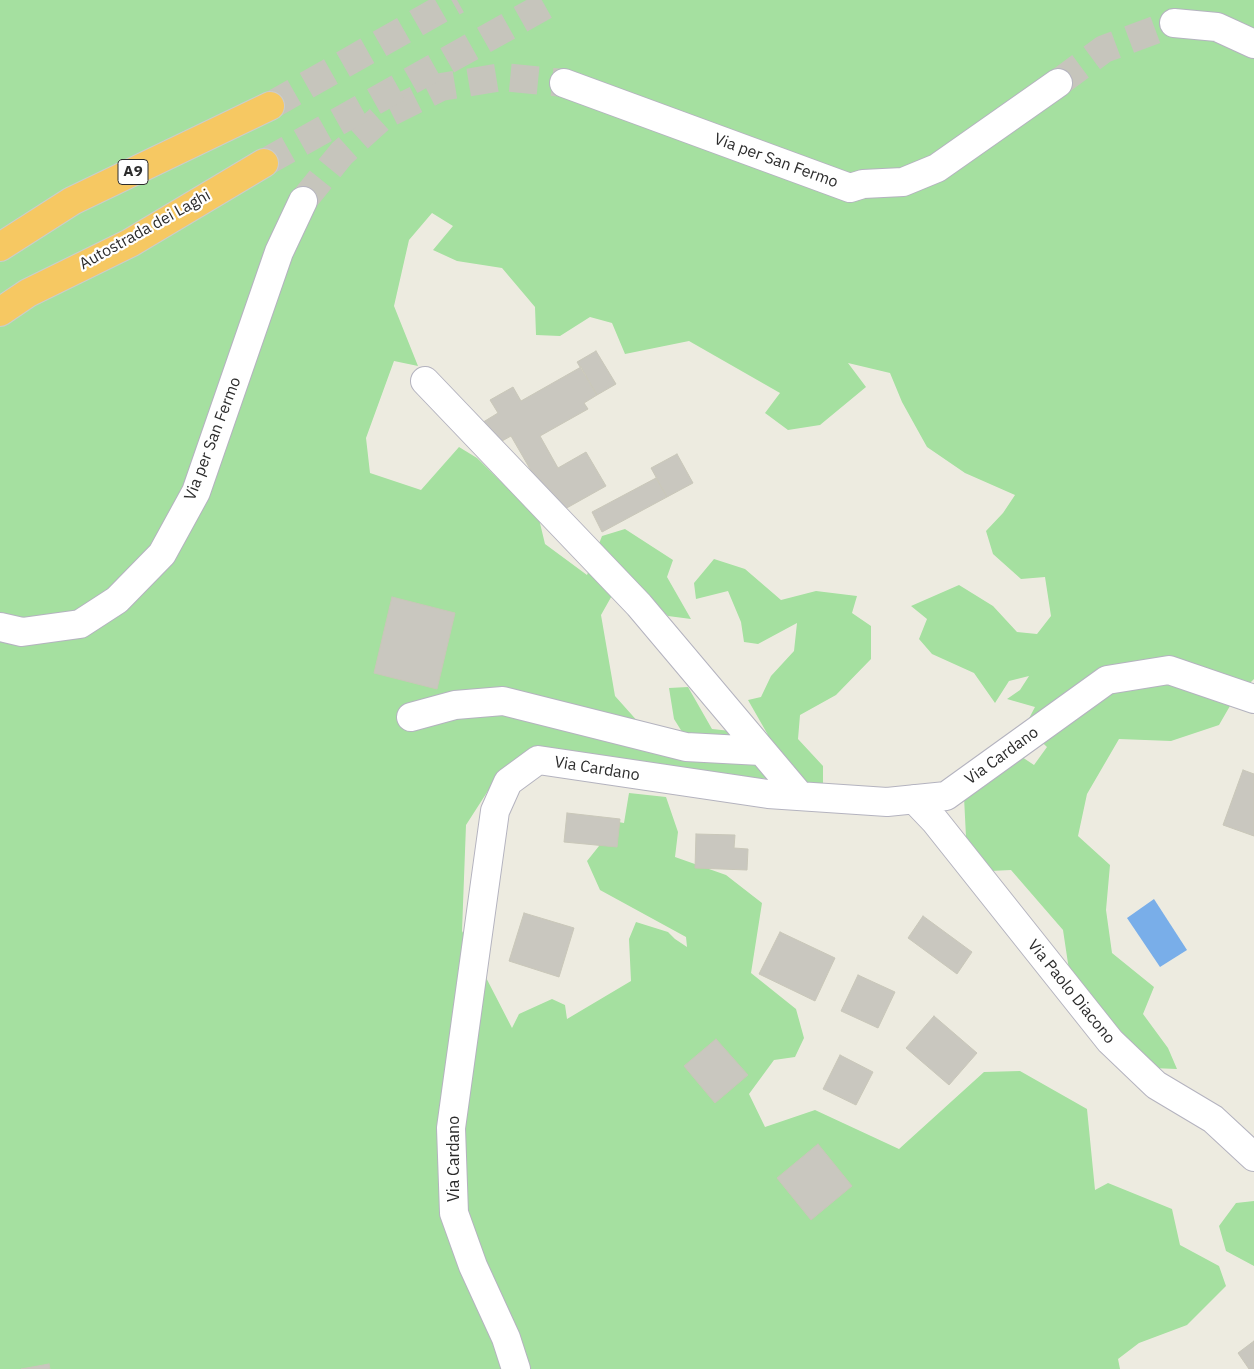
<!DOCTYPE html>
<html>
<head>
<meta charset="utf-8">
<style>
  body { margin:0 }
  canvas { display:block; background:#edebe0 }
</style>
</head>
<body>
<canvas width="1254" height="1369"></canvas>
<script>
const context = document.querySelector('canvas').getContext('2d');
context.lineJoin = 'round';
function fill(path, color) {
  context.fillStyle = color;
  context.fill(path, 'evenodd');
}
function toPath(rows) {
  const path = new Path2D();
  for (const r of rows) {
    path.moveTo(r[0], r[1]);
    for (let i = 2; i < r.length; i += 2) path.lineTo(r[i], r[i + 1]);
  }
  return path;
}
function stroke(path, color, width, dash) {
  context.strokeStyle = color;
  context.lineWidth = width;
  context.lineCap = dash ? 'butt' : 'round';
  context.setLineDash(dash || []);
  context.stroke(path);
}
function drawText(font, color, halo, rows, align = 'center') {
  context.font = font + ' "IBM Plex Sans",sans-serif';
  context.lineWidth = 4.5;
  context.setLineDash([]);
  context.textBaseline = 'middle';
  context.strokeStyle = halo;
  context.fillStyle = color;
  for (const [text, x, y, turn = 0] of rows) {
    context.save();
    context.translate(x, y);
    context.rotate((+turn || 0) * Math.PI / 180);
    context.textAlign = isNaN(turn) ? turn : align;
    if (halo) context.strokeText(text, 0, 0);
    context.fillText(text, 0, 0);
    context.restore();
  }
}
fill(toPath([
  [0,0,1254,0,1254,679,1234,699,1219,725,1171,741,1119,739,1087,794,1078,836,1110,865,1106,910,1112,953,1154,987,1143,1014,1168,1048,1177,1069,1152,1068,1069,970,1063,930,1011,870,990,871,966,837,964,797,1001,743,1034,765,1047,747,1025,726,1035,707,1007,699,1020,690,1029,676,1009,681,995,703,974,673,932,654,919,639,927,619,911,606,959,585,993,606,1017,632,1037,634,1051,616,1045,577,1021,579,993,554,986,531,1003,513,1015,495,965,473,927,447,902,402,890,373,848,363,866,387,820,425,788,430,765,413,780,393,689,341,625,354,612,323,590,317,560,336,536,335,535,307,502,268,457,261,433,250,453,226,432,213,409,240,394,306,418,366,394,361,366,438,370,473,421,490,459,447,477,458,539,519,545,544,587,575,602,536,625,529,673,560,667,577,691,619,668,616,623,576,601,615,615,696,640,724,684,735,674,719,669,688,688,687,712,729,768,735,748,700,761,697,771,676,794,651,797,623,758,644,744,642,741,622,728,591,696,599,694,583,714,559,745,569,781,600,816,591,857,596,852,613,871,626,871,659,836,695,800,715,798,739,823,766,823,784,520,756,493,783,466,825,462,931,512,1028,519,1014,552,999,565,1005,567,1019,631,981,629,939,636,922,668,932,675,939,687,947,686,937,600,890,587,861,599,846,594,824,607,820,624,823,629,793,666,797,678,832,675,857,726,875,762,903,751,973,796,1009,804,1038,795,1057,774,1060,749,1094,765,1127,815,1110,899,1149,984,1072,1020,1071,1087,1109,1095,1190,1108,1183,1172,1209,1180,1245,1219,1266,1226,1286,1187,1325,1139,1343,1118,1359,1120,1369,0,1369],
  [1254,1201,1254,1266,1226,1251,1219,1226,1236,1203]
]), '#a5e0a0');
fill(toPath([
  [1154,899,1187,950,1160,967,1127,918]
]), '#79aee9');
const building = toPath([
  [596,351,616,384,597,395,577,362,596,351],
  [581,367,597,395,584,403,588,409,540,436,558,468,586,452,606,486,556,514,511,436,493,446,480,424,498,413,490,400,513,387,521,401,581,367],
  [677,454,693,483,667,497,651,468,677,454],
  [656,478,667,497,602,532,592,512,656,478],
  [392,597,455,613,437,689,374,673,392,597],
  [1243,770,1254,774,1254,836,1223,825,1243,770],
  [567,813,620,819,617,847,564,842,567,813],
  [696,834,735,835,734,848,748,849,747,870,695,868,696,834],
  [524,913,574,928,559,977,509,961,524,913],
  [923,916,972,952,957,974,908,938,923,916],
  [780,932,835,958,815,1001,759,974,780,932],
  [858,975,895,992,878,1028,841,1011,858,975],
  [934,1016,977,1053,949,1085,906,1048,934,1016],
  [716,1039,748,1075,715,1103,684,1066,716,1039],
  [840,1055,873,1072,856,1105,823,1089,840,1055],
  [818,1144,852,1186,811,1220,777,1178,818,1144],
  [1254,1341,1254,1369,1249,1369,1238,1353,1254,1341],
  [49,1364,50,1369,21,1369,49,1364]
]);
fill(building, '#c9c7bf');
stroke(building, '#c9c7b9', 1);
stroke(toPath([
  [1058,83,1104,49,1174,23],
  [303,201,342,153,383,116,441,87,502,77,564,83]
]), '#c6c5bc', 28, [28, 14]);
stroke(toPath([
  [270,106,457,0],
  [264,163,555,0]
]), '#c6c5bc', 28, [28, 14]);
const street = toPath([
  [425,381,639,605,800,796],
  [411,717,455,705,503,701,686,747,761,751],
  [914,799,935,821,1110,1041,1156,1085,1213,1119,1254,1157],
  [516,1369,506,1338,473,1266,454,1213,451,1128,495,811,508,782,538,760,768,794,887,802,946,796,1107,680,1169,670,1254,699]
]);
const secondary = toPath([
  [1174,23,1217,27,1254,44],
  [564,83,850,188,863,184,903,182,937,168,1058,83],
  [0,627,22,632,80,624,117,600,162,554,196,492,279,252,303,201]
]);
const highway = toPath([
  [0,247,72,201,270,106],
  [0,312,28,293,130,243,264,163]
]);
stroke(street, '#b4b3bf', 30);
stroke(secondary, '#b4b3bf', 30);
stroke(highway, '#ccc', 30);
stroke(street, '#fff', 28);
stroke(secondary, '#fff', 28);
stroke(highway, '#f6c862', 28);
for (const [x, y, w] of [
  [133,172,30]
]) {
  const box = new Path2D();
  box.roundRect(x - w / 2, y - 12.5, w, 25, 4);
  context.fillStyle = '#fff';
  context.fill(box);
  stroke(box, '#2c2c2c', 1);
}
drawText('bold 15px', '#2c2c2c', null, [
  ["A9",133,172]
]);
drawText('16px', '#2c2c2c', '#fff', [
  ["Via per San Fermo",776,161,20],
  ["Autostrada dei Laghi",145,230,-29],
  ["Via per San Fermo",213,439,-69],
  ["Via Cardano",1002,756,-36],
  ["Via Cardano",597,769,9],
  ["Via Paolo Diacono",1071,992,51],
  ["Via Cardano",454,1159,-90]
]);
</script>
</body>
</html>
